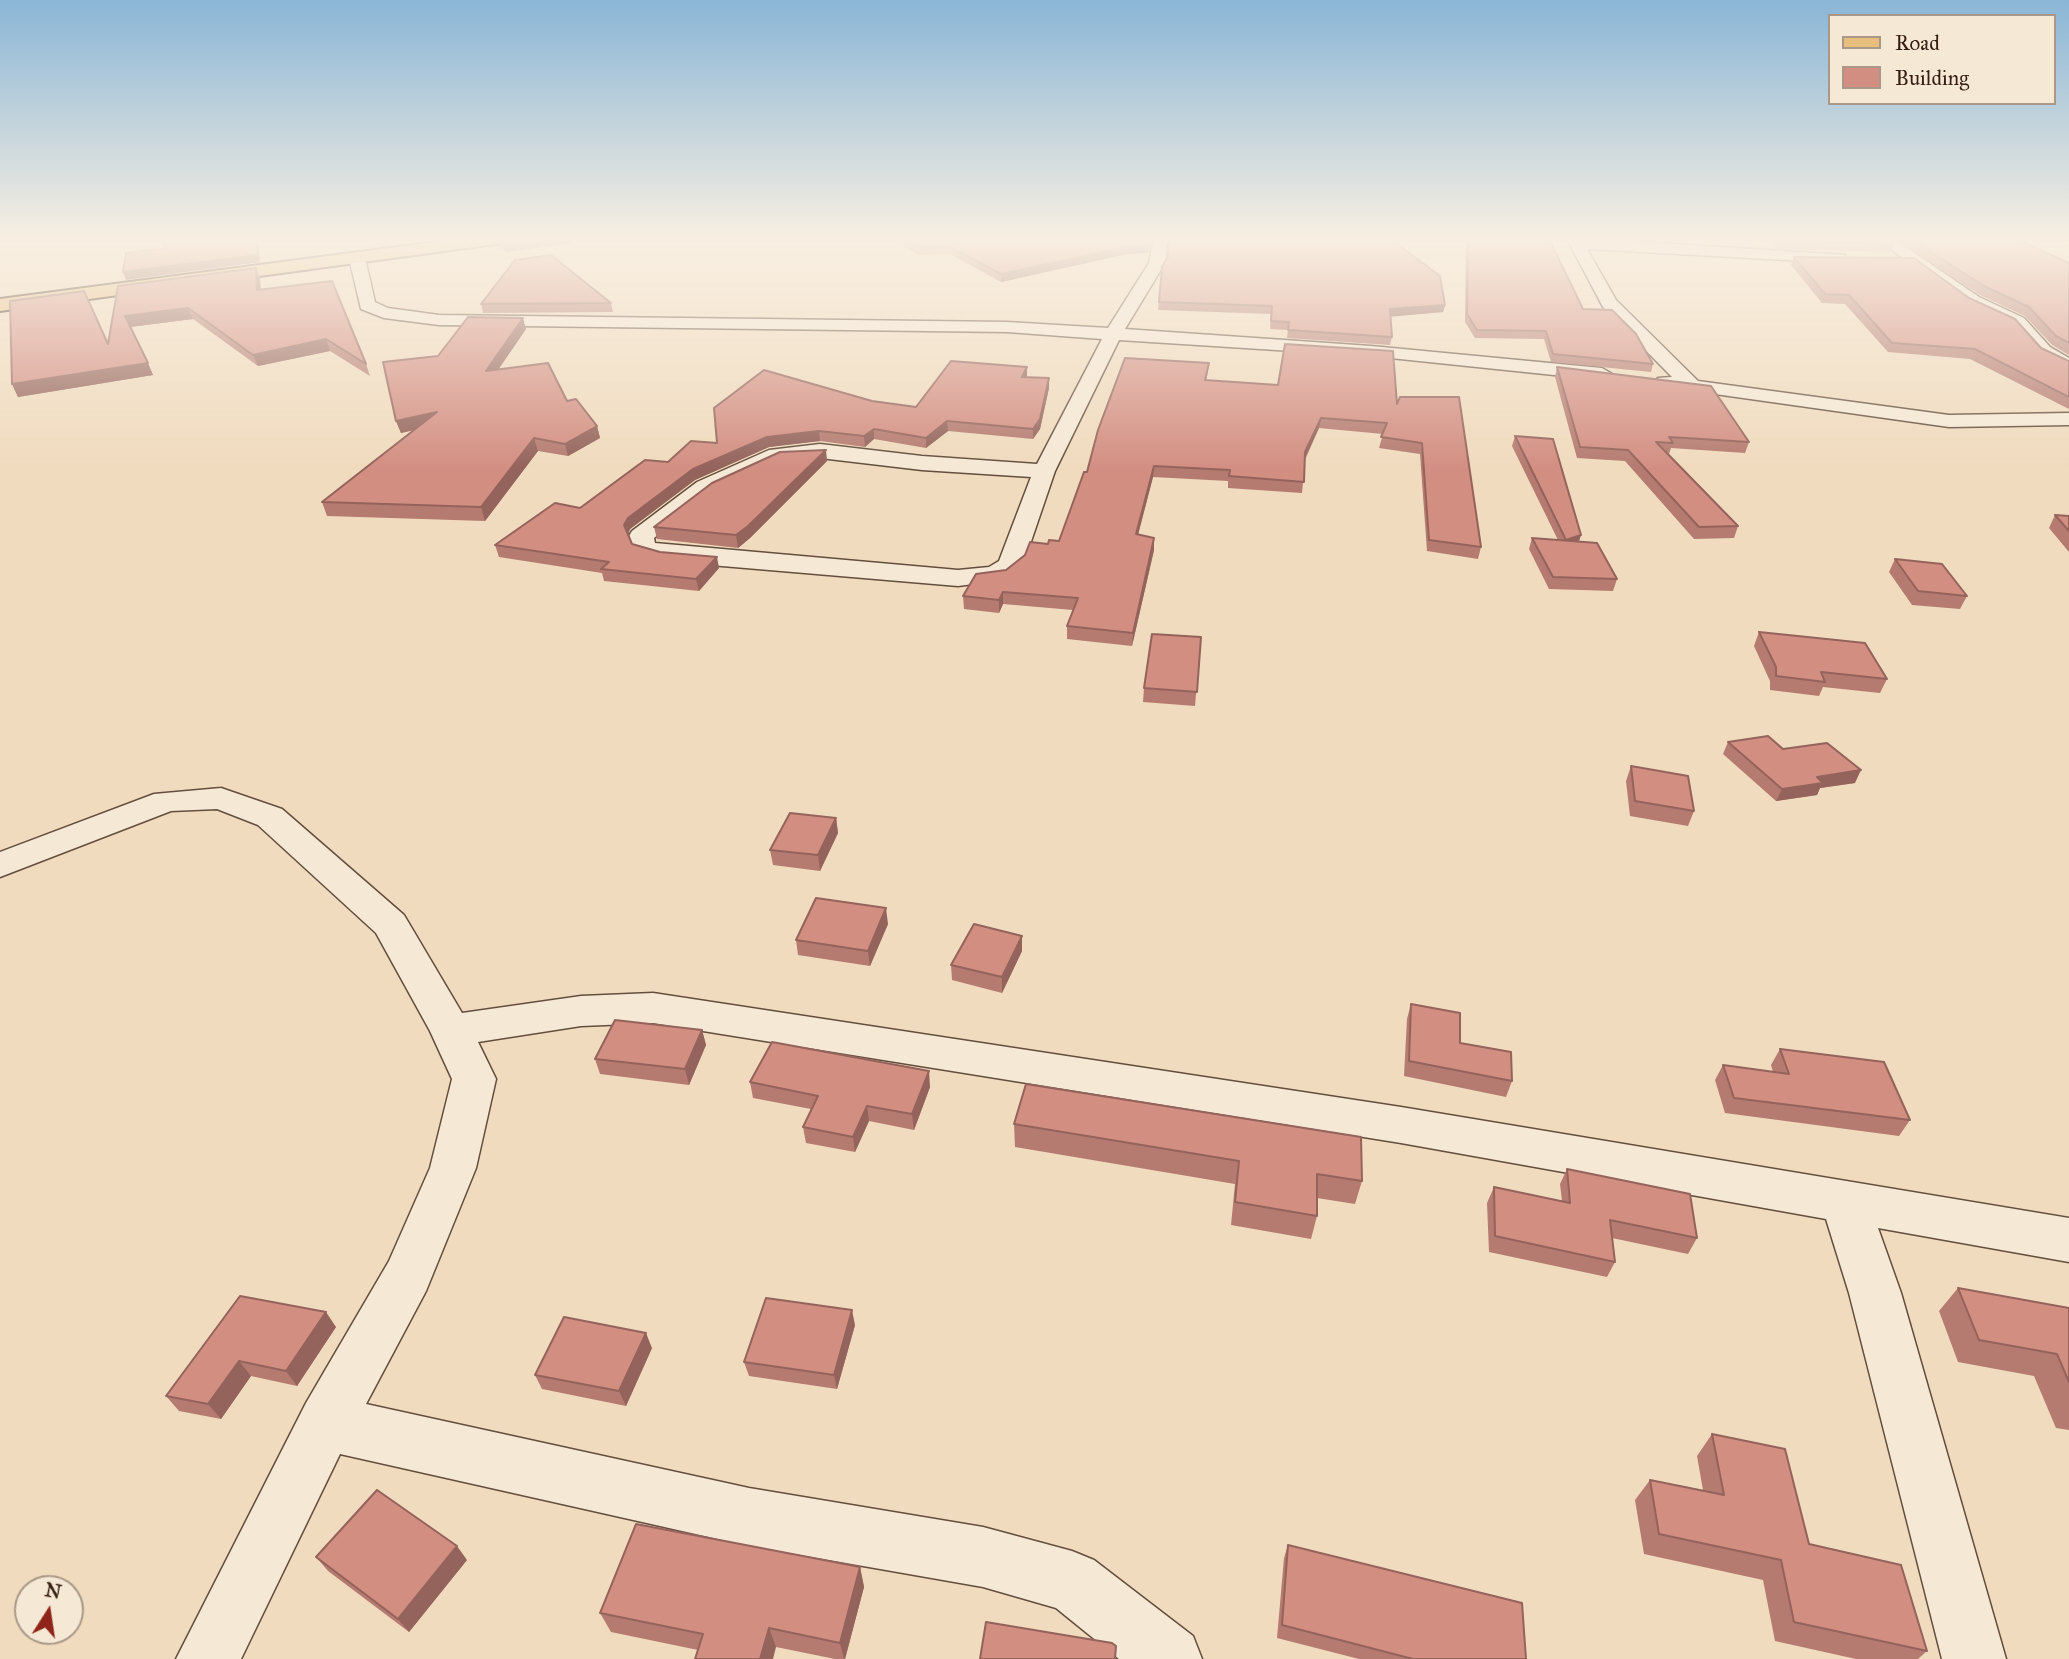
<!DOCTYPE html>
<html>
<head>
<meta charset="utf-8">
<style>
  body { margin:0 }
  #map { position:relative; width:2069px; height:1659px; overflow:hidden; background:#f0dbbe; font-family:"IM FELL Great Primer",serif }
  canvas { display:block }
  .legend { position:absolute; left:1828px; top:14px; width:228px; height:91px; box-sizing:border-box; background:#f5e8d5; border:2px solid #a99887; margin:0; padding:9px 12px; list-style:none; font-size:21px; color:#361f12 }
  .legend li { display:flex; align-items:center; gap:14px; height:35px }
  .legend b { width:35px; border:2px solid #a99887 }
  .north { position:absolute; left:14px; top:1575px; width:70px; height:70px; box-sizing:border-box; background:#f5e8d5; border:2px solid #a99887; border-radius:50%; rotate:12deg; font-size:19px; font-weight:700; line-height:28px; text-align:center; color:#361f12 }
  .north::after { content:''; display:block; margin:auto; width:24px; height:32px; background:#8f2418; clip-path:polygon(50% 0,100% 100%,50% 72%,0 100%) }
</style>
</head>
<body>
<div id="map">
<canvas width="2069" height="1659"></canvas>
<ul class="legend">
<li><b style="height:9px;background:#e8be7f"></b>Road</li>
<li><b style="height:19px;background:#d38e82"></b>Building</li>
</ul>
<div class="north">N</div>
</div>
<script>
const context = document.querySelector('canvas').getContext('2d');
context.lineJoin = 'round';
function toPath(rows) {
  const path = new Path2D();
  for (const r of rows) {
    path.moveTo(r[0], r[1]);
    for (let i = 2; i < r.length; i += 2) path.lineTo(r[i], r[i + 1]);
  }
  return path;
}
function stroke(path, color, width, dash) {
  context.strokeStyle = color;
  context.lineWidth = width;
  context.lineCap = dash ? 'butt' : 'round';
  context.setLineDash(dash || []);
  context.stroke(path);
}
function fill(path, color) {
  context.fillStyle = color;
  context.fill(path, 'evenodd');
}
const street = toPath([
  [1154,237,1168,237,1165,263,1125,329,1371,346,1602,368,1612,374,1602,380,1371,356,1119,340,1055,471,1023,565,1005,580,958,586,663,561,635,553,629,536,632,531,697,482,769,450,820,444,922,456,1037,464,1102,339,1007,332,439,325,384,318,361,309,349,258,357,253,365,258,375,302,388,308,439,315,1007,322,1108,328,1149,263,1154,237],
  [820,458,922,470,1031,477,999,561,989,567,958,570,655,543,654,538,713,492,781,461,820,458],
  [1566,237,1845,255,1845,261,1840,263,1587,249,1616,300,1698,381,1949,415,2069,413,2069,425,1949,427,1658,386,1655,382,1658,378,1672,377,1603,307,1566,237],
  [1874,237,1891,237,1979,297,2024,318,2050,347,2069,358,2069,372,2038,355,2012,326,1967,305,1874,237],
  [221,788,282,809,404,915,462,1013,581,996,653,993,1401,1107,2069,1218,2069,1262,1878,1228,1901,1293,2006,1659,1942,1659,1849,1293,1826,1219,1401,1143,653,1023,581,1026,478,1042,496,1079,476,1168,426,1291,366,1404,749,1488,983,1527,1072,1551,1094,1560,1193,1636,1202,1659,1119,1659,1056,1608,983,1587,749,1546,340,1454,241,1659,176,1659,306,1403,389,1261,430,1168,452,1079,430,1031,376,933,258,825,217,809,171,811,0,877,0,852,154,794,221,788]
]);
const primary = toPath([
  [473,237,519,237,511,242,0,311,0,299,473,237]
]);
stroke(street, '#644e3d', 3);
stroke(primary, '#361f12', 4);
fill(street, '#f5e8d5');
fill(primary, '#e8be7f');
fill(toPath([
  [896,237,1152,237,1148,253,1127,254,1001,282,950,254,918,255,903,245,903,239],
  [1466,237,1556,237,1555,240,1550,240,1583,309,1653,364,1651,372,1551,362,1544,339,1475,338,1465,322],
  [1768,237,2012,237,2069,263,2069,355,2052,345,2025,316,1980,295,1895,240,1891,242,1893,244,1890,252,1778,249],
  [498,239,571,243,506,252,500,246],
  [1168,256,1445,305,1443,312,1390,316,1392,337,1390,345,1287,338,1288,330,1270,329,1271,314,1158,310,1162,267],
  [1794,257,1969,298,2041,348,2069,361,2069,409,1970,359,1888,352,1845,304,1822,303,1791,265],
  [256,268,260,279,261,290,366,364,370,376,330,351,258,366,193,319,130,327,153,375,18,397,12,384,108,344,118,286],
  [611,303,613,312,483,313,481,304],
  [526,329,498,370,567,401,597,426,600,438,568,456,538,451,485,521,327,516,322,502,413,430,401,433,396,421,438,356],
  [1027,367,1027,377,1049,378,1049,388,1040,429,1033,439,948,431,926,448,874,439,865,447,820,441,769,447,695,480,630,529,628,534,632,544,719,568,699,591,604,581,602,573,499,557,495,545,580,508,668,462,717,443,872,401,916,407],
  [1557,367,1749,442,1745,453,1671,448,1669,454,1668,453,1738,526,1734,538,1694,539,1625,461,1577,458,1555,377],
  [1208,373,1206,380,1397,404,1400,397,1481,547,1478,559,1427,551,1420,454,1379,448,1383,434,1319,428,1305,460,1302,493,1228,488,1228,481,1153,477,1138,535,1154,538,1154,550,1132,646,1067,639,1067,626,1073,610,1003,604,999,613,964,609,963,596,1048,544,1059,541,1087,472],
  [1515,436,1579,542,1617,579,1613,591,1549,589,1529,549,1532,538,1558,540,1512,446],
  [827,461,750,538,738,548,657,539,654,527],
  [2055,515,2069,516,2069,552,2049,528],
  [1895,559,1967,596,1960,609,1912,605,1889,572],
  [1759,632,1887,679,1880,693,1823,687,1819,696,1770,690,1770,681,1754,646],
  [1201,637,1195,706,1143,702,1144,688],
  [1728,742,1783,749,1855,783,1820,788,1817,795,1776,801,1723,754],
  [1631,766,1694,811,1688,826,1630,816,1626,781],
  [836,818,838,833,820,871,773,865,770,850],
  [888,924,870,966,798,955,796,940],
  [1022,936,1022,951,1002,993,952,980,951,965],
  [1411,1004,1460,1043,1512,1081,1506,1097,1404,1076,1407,1019],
  [702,1030,706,1045,689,1085,600,1074,595,1059],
  [1780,1049,1910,1120,1899,1136,1725,1113,1715,1080,1723,1065,1773,1072,1771,1065],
  [750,1082,930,1087,914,1130,869,1121,855,1152,806,1143,803,1127,811,1109,753,1098],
  [1014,1124,1362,1181,1355,1204,1317,1198,1317,1216,1311,1239,1231,1225,1235,1184,1015,1147],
  [1567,1169,1697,1238,1688,1254,1612,1238,1615,1262,1607,1277,1489,1252,1487,1203,1494,1187,1562,1201,1560,1184],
  [1958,1288,2069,1308,2069,1430,2056,1428,2034,1376,1958,1362,1939,1311],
  [240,1296,336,1327,297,1386,251,1376,221,1419,179,1411,166,1396],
  [855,1325,837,1389,749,1376,744,1362],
  [652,1348,626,1406,542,1389,535,1375],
  [1712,1434,1809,1544,1927,1651,1918,1659,1856,1659,1775,1641,1763,1580,1644,1554,1635,1500,1650,1480,1703,1490,1697,1456],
  [1288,1545,1526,1659,1359,1659,1277,1638,1284,1558],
  [316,1557,467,1560,409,1632,328,1571],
  [860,1567,864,1587,845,1659,835,1659,776,1647,698,1650,611,1632,600,1613]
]), '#b57a70');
fill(toPath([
  [557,237,570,237,571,243,506,252,504,244],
  [1152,237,1148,253,1127,254,1001,282,1001,274],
  [1889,237,1896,237,1895,240,1888,244,1885,244],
  [2053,237,2069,237,2069,239,2051,240],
  [257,240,259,247,260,262,126,280,123,272],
  [256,268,260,279,261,301,257,290],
  [1445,305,1443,312,1388,317,1390,309],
  [188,308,193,319,130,327,125,316],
  [523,318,526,329,489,383,486,371],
  [326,339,330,351,258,366,253,355],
  [148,363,153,375,18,397,12,384],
  [1027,367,1027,376,1022,387,1022,377],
  [1049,378,1049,388,1040,429,1033,439,1033,429],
  [437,412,441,424,401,433,396,421],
  [1321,418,1319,428,1303,462,1305,452],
  [947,421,948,431,926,448,926,438],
  [597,426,600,438,568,456,565,444],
  [874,429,874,439,865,447,864,436],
  [819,431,820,441,769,447,695,480,630,529,627,537,624,525,628,518,693,469,767,437],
  [534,438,538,451,485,521,481,507],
  [826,450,827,461,750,538,738,548,736,535],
  [1154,466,1153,477,1135,546,1136,534],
  [1581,535,1578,545,1566,540],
  [1154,538,1154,550,1132,646,1133,633],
  [717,557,719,568,699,591,696,579],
  [1003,592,1003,604,999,613,999,600],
  [1861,770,1855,783,1820,788,1817,795,1776,801,1782,789,1817,777],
  [836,818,838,833,820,871,818,855],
  [886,908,888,924,870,966,868,951],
  [1022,936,1022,951,1002,993,1002,977],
  [702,1030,706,1045,689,1085,685,1069],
  [929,1071,930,1087,914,1130,912,1114],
  [867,1106,869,1121,855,1152,853,1137],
  [852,1310,855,1325,837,1389,834,1375],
  [326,1312,336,1327,297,1386,286,1371],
  [646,1333,652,1348,626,1406,619,1391],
  [239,1361,251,1376,221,1419,208,1404],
  [457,1546,467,1560,409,1632,398,1619],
  [860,1567,864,1587,845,1659,844,1659,840,1643],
  [769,1628,776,1647,773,1659,760,1659]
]), '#94635b');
const building = toPath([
  [161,237,253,237,257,240,257,255,123,272,126,253,167,248,161,237],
  [508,237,557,237,504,244,498,239,508,237],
  [903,237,1151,237,1149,246,1127,247,1001,274,950,247,918,248,903,239,903,237],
  [1170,237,1388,237,1440,276,1445,305,1390,309,1392,337,1288,330,1289,322,1271,321,1272,306,1159,302,1162,267,1168,256,1170,237],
  [1468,237,1548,237,1583,309,1612,310,1636,334,1653,364,1553,354,1546,331,1477,330,1467,314,1468,237],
  [1778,237,1889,237,1888,238,1893,244,1781,241,1778,237],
  [1907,237,2012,237,2069,263,2069,343,2056,336,2029,307,1984,286,1907,237],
  [551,255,611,303,481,304,515,260,551,255],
  [1794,257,1914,258,1969,298,2015,319,2041,348,2069,361,2069,397,1975,349,1892,343,1849,295,1825,294,1794,257],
  [256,268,257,290,332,281,366,364,326,339,253,355,188,308,125,316,148,363,12,384,10,301,84,291,108,344,118,286,256,268],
  [468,317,523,318,486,371,548,363,567,401,576,399,597,426,565,444,534,438,481,507,322,502,437,412,396,421,383,362,438,356,468,317],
  [1285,344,1393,351,1397,404,1400,397,1459,397,1481,547,1429,540,1422,443,1381,437,1387,423,1321,418,1305,452,1304,482,1229,476,1230,470,1154,466,1136,534,1154,538,1133,633,1067,626,1078,598,1003,592,999,600,963,596,976,574,1006,570,1025,555,1030,542,1048,544,1049,540,1059,541,1084,472,1087,472,1098,430,1125,358,1209,363,1205,380,1278,385,1285,344],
  [951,361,1027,367,1022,377,1049,378,1040,419,1033,429,947,421,926,438,874,429,864,436,819,431,767,437,693,469,628,518,624,525,632,544,660,552,717,557,696,579,601,569,609,562,495,545,555,503,580,508,645,460,668,462,691,441,717,443,714,408,764,370,872,401,916,407,951,361],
  [1557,367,1711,386,1749,442,1669,437,1673,443,1656,442,1738,526,1699,527,1628,450,1580,447,1557,367],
  [1515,436,1553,439,1581,535,1566,540,1515,436],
  [826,450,748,526,736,535,654,527,712,483,780,452,826,450],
  [2055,515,2069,516,2069,531,2055,515],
  [1532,538,1597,543,1617,579,1553,577,1532,538],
  [1895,559,1942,564,1967,596,1918,591,1895,559],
  [1759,632,1865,643,1887,679,1821,672,1825,682,1776,676,1776,667,1759,632],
  [1152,634,1201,637,1197,692,1144,688,1152,634],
  [1768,736,1783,749,1827,743,1861,770,1817,777,1823,783,1782,789,1728,742,1768,736],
  [1631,766,1688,776,1694,811,1635,801,1631,766],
  [790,813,836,818,818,855,770,850,790,813],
  [816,898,886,908,868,951,796,940,816,898],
  [974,924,1022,936,1002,977,951,965,974,924],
  [1411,1004,1460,1013,1460,1043,1511,1052,1512,1081,1409,1061,1411,1004],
  [615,1020,702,1030,685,1069,595,1059,615,1020],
  [772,1042,929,1071,912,1114,867,1106,853,1137,803,1127,818,1096,750,1082,772,1042],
  [1780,1049,1884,1062,1910,1120,1734,1098,1723,1065,1789,1074,1780,1049],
  [1026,1084,1361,1137,1362,1181,1317,1174,1317,1216,1235,1202,1239,1161,1014,1124,1026,1084],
  [1567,1169,1690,1194,1697,1238,1610,1220,1615,1262,1495,1236,1494,1187,1570,1203,1567,1169],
  [1958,1288,2069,1308,2069,1382,2057,1354,1979,1340,1958,1288],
  [240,1296,326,1312,286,1371,239,1361,208,1404,166,1396,240,1296],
  [766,1298,852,1310,834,1375,744,1362,766,1298],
  [564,1317,646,1333,619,1391,535,1375,564,1317],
  [1712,1434,1785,1449,1809,1544,1901,1565,1927,1651,1794,1622,1781,1560,1659,1534,1650,1480,1724,1495,1712,1434],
  [377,1490,457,1546,398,1619,316,1557,377,1490],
  [636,1524,860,1567,840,1643,769,1628,760,1659,695,1659,703,1634,600,1613,636,1524],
  [1288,1545,1522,1603,1526,1659,1413,1659,1282,1625,1288,1545],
  [986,1622,1112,1643,1116,1646,1115,1659,980,1659,986,1622]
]);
fill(building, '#d38e82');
stroke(building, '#94635b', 2);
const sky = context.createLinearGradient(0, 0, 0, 469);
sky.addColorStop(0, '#8ab6d6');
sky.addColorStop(0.51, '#f8efe2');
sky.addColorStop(1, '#f8efe200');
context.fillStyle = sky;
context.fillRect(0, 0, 2069, 469);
</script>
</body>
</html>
